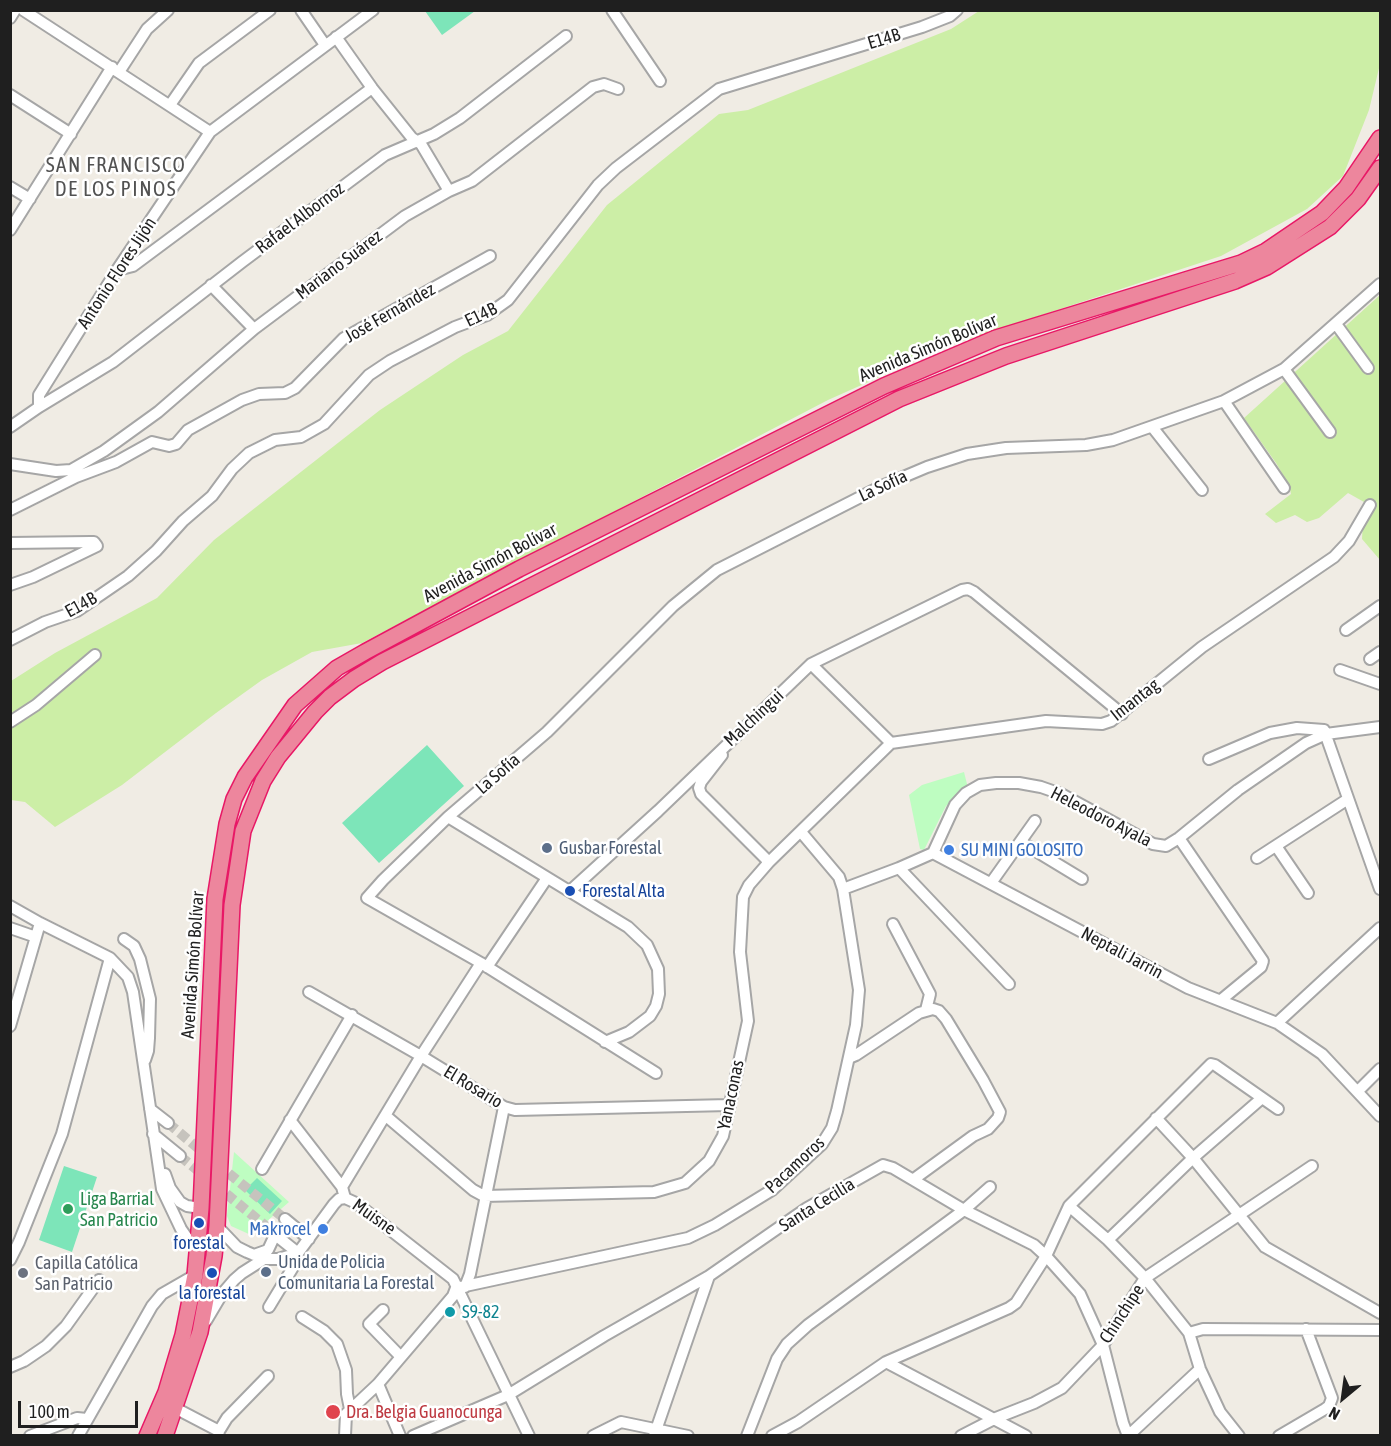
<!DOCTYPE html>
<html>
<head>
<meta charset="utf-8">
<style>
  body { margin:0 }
  #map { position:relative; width:1391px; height:1446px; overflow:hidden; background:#f0ece4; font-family:"Asap Condensed",sans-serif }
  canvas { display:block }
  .frame { position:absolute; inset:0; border:12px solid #1f1f1f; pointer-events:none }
  .north { position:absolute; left:1313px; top:1368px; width:60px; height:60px; -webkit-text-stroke:4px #fff; paint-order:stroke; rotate:209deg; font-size:16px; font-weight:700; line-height:24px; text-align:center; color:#1f1f1f }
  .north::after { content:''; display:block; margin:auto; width:21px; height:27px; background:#1f1f1f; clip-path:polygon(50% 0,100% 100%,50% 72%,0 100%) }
  .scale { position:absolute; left:18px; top:1401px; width:120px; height:27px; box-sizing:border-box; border:3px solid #1f1f1f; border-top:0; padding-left:8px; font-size:18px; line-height:21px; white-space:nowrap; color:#1f1f1f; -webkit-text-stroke:4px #fff; paint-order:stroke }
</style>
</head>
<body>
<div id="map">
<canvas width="1391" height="1446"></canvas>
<div class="frame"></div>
<div class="north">N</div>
<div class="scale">100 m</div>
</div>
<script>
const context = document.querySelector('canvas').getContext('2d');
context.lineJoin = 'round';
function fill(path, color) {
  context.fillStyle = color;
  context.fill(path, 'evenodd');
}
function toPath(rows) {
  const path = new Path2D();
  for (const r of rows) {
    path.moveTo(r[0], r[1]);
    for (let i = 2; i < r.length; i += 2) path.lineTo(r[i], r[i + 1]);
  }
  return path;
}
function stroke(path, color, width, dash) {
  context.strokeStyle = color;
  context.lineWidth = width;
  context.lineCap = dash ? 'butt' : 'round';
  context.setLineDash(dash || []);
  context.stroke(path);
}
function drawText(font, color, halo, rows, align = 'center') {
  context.font = font + ' "Asap Condensed",sans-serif';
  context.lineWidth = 5;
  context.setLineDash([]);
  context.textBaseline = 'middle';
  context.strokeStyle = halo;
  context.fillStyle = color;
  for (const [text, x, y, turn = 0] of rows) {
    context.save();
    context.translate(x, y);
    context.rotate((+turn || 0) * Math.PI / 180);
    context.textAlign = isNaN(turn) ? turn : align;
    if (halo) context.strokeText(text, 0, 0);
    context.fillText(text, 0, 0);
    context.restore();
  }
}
fill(toPath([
  [979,11,1380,11,1380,64,1369,110,1343,176,1307,209,1221,256,951,345,828,400,362,643,312,652,262,680,216,713,122,785,55,827,25,802,11,800,11,681,55,653,157,598,214,540,380,410,463,355,508,331,607,205,719,114,748,110,951,29],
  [1380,295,1380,560,1362,539,1364,502,1348,493,1319,518,1307,522,1295,515,1276,523,1265,514,1291,494,1289,485,1276,463,1244,418]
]), '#cceea6');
fill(toPath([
  [964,772,968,788,946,806,924,850,920,849,909,795,922,785],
  [234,1152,289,1202,251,1235,231,1226,227,1216]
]), '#befdc1');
fill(toPath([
  [425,11,475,11,442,35],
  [427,745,464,786,379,863,342,823],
  [64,1166,97,1177,72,1252,39,1240],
  [257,1178,282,1201,270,1214,245,1190]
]), '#7de5b9');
stroke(toPath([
  [168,1123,205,1154],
  [180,1156,273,1232],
  [217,1164,285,1219]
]), '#c6c3bd', 10, [10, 5]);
const minor = toPath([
  [23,10,210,132],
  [301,10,325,45],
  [612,10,660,81],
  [10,18,15,10],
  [336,37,372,88,412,138,421,144,449,191],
  [119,72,147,29,168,10],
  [10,95,71,134],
  [170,105,199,63,270,10],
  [10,187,30,199],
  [10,230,112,67],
  [117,270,133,266,372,88],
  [211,285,254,329],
  [1336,324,1368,368],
  [1284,369,1330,432],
  [1224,401,1284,488],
  [39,407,39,395,117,270,210,132,373,10],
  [10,427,39,407,113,362,242,262,385,155,434,134,460,118,566,36],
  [1153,428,1202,490],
  [10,464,56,471,71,470,104,451,158,412,254,329,405,216,449,191,472,181,593,87,604,84,618,89],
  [10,510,76,477,116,462,152,442,169,446,176,444,188,430,242,400,259,394,285,393,295,388,344,338,490,256],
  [10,543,91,542,94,542,97,546,33,577,10,585],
  [1346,630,1380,606],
  [10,640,45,622,77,611,128,576,156,551,183,521,212,496,232,469,249,453,275,440,301,437,324,424,369,375,390,361,455,327,487,315,508,300,598,185,616,168,719,89,922,27,950,16,957,10],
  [1370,659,1380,652],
  [811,664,891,743],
  [1340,670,1380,684],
  [10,722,36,705,95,655],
  [722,755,701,782,699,788,701,794,769,862],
  [1209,759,1270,733,1297,728,1324,730,1380,889],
  [448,817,628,927,647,945,658,969,659,994,656,1006,650,1016,629,1032,605,1042],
  [1179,838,1263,961,1261,967,1221,1000],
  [1021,842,1082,879],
  [1276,846,1308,893],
  [933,853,955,805,966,793,980,785,996,783,1019,783,1041,787,1061,794,1153,844,1166,846,1179,838,1238,790,1306,743,1326,734,1380,727],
  [933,853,1188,988,1277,1023,1322,1054,1380,1116],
  [1257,858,1348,799],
  [899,868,1009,984],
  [991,883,1035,821],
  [843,889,899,868,933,853],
  [570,891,658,811,811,664,962,590,968,589,974,592,1122,714],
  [10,906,40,923,110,958,128,977,133,992,162,1189,181,1229,197,1252],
  [893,924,930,994,926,1010],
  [10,928,36,937],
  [124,939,134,946,140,959,150,999,149,1038,148,1051,145,1060],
  [487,967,547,878],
  [309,992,421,1056,504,1107,515,1110,729,1105],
  [1277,1023,1380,928],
  [10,1026,40,923],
  [849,1058,856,1055,919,1013,933,1009,939,1011,946,1019,983,1080,1000,1112,998,1118,988,1129,973,1136,914,1179],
  [656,1073,481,963,367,898,383,880,448,817,547,732,673,606,717,570,882,486,927,467,967,454,1006,448,1086,445,1113,440,1224,401,1284,369,1380,284],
  [1358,1091,1380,1069],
  [150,1109,168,1123],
  [386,1116,473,1190,484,1196,654,1192,685,1183,709,1161,723,1136,748,1021,740,952,743,897,749,885,769,862,891,743,1046,721,1102,724,1111,721,1202,647,1334,557,1349,541,1370,505],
  [1156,1118,1193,1158,1265,1247,1380,1313],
  [290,1120,342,1187,345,1198,356,1203,453,1279,529,1436],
  [153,1134,180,1156],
  [262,1169,352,1015],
  [165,1174,170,1188,180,1202,187,1206,201,1208],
  [342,1187,421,1056,481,963],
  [1069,1206,1108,1240,1145,1278,1189,1333,1200,1369,1220,1412,1239,1436],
  [285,1219,309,1239],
  [217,1226,237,1247,247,1252,264,1259,278,1259,298,1253,334,1204,339,1199,345,1198],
  [273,1233,298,1253],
  [1108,1240,1193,1158,1262,1098],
  [254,1255,268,1250,275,1235],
  [10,1260,19,1242,62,1134,110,958],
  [465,1287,470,1274,504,1107],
  [456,1288,688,1238,715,1225,772,1190,822,1144,832,1128,837,1111,856,1025,859,990,843,889,839,877,801,832],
  [269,1307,295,1264,298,1253],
  [383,1310,369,1324,401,1357],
  [302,1317,324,1331,337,1344,346,1370,347,1394,350,1409],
  [206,1321,222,1294,234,1280,242,1273,264,1259],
  [1189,1333,1203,1329,1380,1330],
  [886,1362,1026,1436],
  [10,1367,24,1361,46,1346,66,1326,99,1280],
  [378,1384,400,1436],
  [175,1408,219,1431,218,1436],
  [219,1431,227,1418,268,1376],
  [30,1436,77,1418,87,1419],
  [78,1436,152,1306,162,1294,195,1275],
  [345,1436,346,1414,378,1384,453,1296,456,1288],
  [413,1436,508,1395,604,1336,709,1276,807,1208,883,1165,893,1168,964,1210,1034,1245,1046,1256,1080,1294,1103,1345,1123,1423,1128,1436],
  [593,1436,621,1422,688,1436],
  [654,1436,709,1276],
  [747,1436,777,1359,787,1344,808,1325,964,1210,990,1187],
  [772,1436,798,1422,886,1362,1009,1308,1016,1303,1046,1256,1069,1206,1211,1064,1215,1065,1278,1109],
  [961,1436,996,1418,1034,1403,1062,1388,1103,1345,1145,1278,1312,1166],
  [1128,1436,1200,1369],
  [1279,1436,1325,1409,1329,1406,1332,1398,1306,1329]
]);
const highway = toPath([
  [147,1436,166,1392,183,1335,195,1275,201,1208,215,899,227,824,234,799,245,777,295,705,337,668,365,652,519,569,884,386,996,338,1241,263,1266,251,1322,213,1346,188,1380,138],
  [165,1436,200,1332,214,1256,217,1226,232,905,243,831,263,781,278,757,315,712,330,697,354,679,382,662,899,399,1006,356,1235,281,1267,267,1330,227,1358,199,1380,168]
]);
stroke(minor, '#a6a6a6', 14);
stroke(highway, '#e81866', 18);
stroke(minor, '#fff', 10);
stroke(highway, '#ed869d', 15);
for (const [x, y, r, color] of [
  [547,848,6,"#5c6f8a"],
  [949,850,6,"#3f7fe0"],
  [570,891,6,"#1a4fb4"],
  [68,1209,6,"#2e9e5b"],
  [199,1223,6,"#1a4fb4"],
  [323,1229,6,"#3f7fe0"],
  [266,1272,6,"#5c6f8a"],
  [23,1273,6,"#6b7280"],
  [212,1273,6,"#1a4fb4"],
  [450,1312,6,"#0f9aa8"],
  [333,1412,8,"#e0444e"]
]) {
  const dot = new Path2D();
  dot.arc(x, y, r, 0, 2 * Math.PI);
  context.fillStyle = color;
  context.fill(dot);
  stroke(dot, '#fff', 2);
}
drawText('18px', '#1f1f1f', '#fff', [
  ["E14B",884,39,-17],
  ["Rafael Albornoz",300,218,-37],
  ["Mariano Suárez",339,265,-37],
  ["Antonio Flores Jijón",117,273,-57],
  ["José Fernández",390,313,-30],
  ["E14B",481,315,-26],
  ["Avenida Simón Bolívar",928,348,-23],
  ["La Sofía",883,486,-25],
  ["Avenida Simón Bolívar",490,563,-28],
  ["E14B",81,605,-29],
  ["Imantag",1135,700,-38],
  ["Malchingui",754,718,-43],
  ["La Sofía",498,774,-41],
  ["Heleodoro Ayala",1101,817,27],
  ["Neptali Jarrin",1122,953,28],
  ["Avenida Simón Bolívar",193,965,-86],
  ["El Rosario",473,1087,31],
  ["Yanaconas",731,1095,-78],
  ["Pacamoros",795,1165,-43],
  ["Santa Cecilia",817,1205,-32],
  ["Muisne",374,1217,35],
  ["Chinchipe",1122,1314,-57]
]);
drawText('18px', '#4e5e75', '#fff', [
  ["Gusbar Forestal",559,848],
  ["Unida de Policia",278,1262],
  ["Comunitaria La Forestal",278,1283]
], 'left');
drawText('18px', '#366cbe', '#fff', [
  ["SU MINI GOLOSITO",961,850],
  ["Makrocel",311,1229,"right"]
], 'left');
drawText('18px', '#164399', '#fff', [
  ["Forestal Alta",582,891,"left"],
  ["forestal",199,1243],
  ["la forestal",212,1293]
]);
drawText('18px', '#27864d', '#fff', [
  ["Liga Barrial",80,1199],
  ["San Patricio",80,1220]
], 'left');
drawText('18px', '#5b616d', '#fff', [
  ["Capilla Católica",35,1263],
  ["San Patricio",35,1284]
], 'left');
drawText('18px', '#0d838f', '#fff', [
  ["S9-82",462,1312]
], 'left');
drawText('18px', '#be3a42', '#fff', [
  ["Dra. Belgia Guanocunga",346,1412]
], 'left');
context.letterSpacing = '1.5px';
drawText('21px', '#525252', '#fff', [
  ["SAN FRANCISCO",116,165],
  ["DE LOS PINOS",116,189]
]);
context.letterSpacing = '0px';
</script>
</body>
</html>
